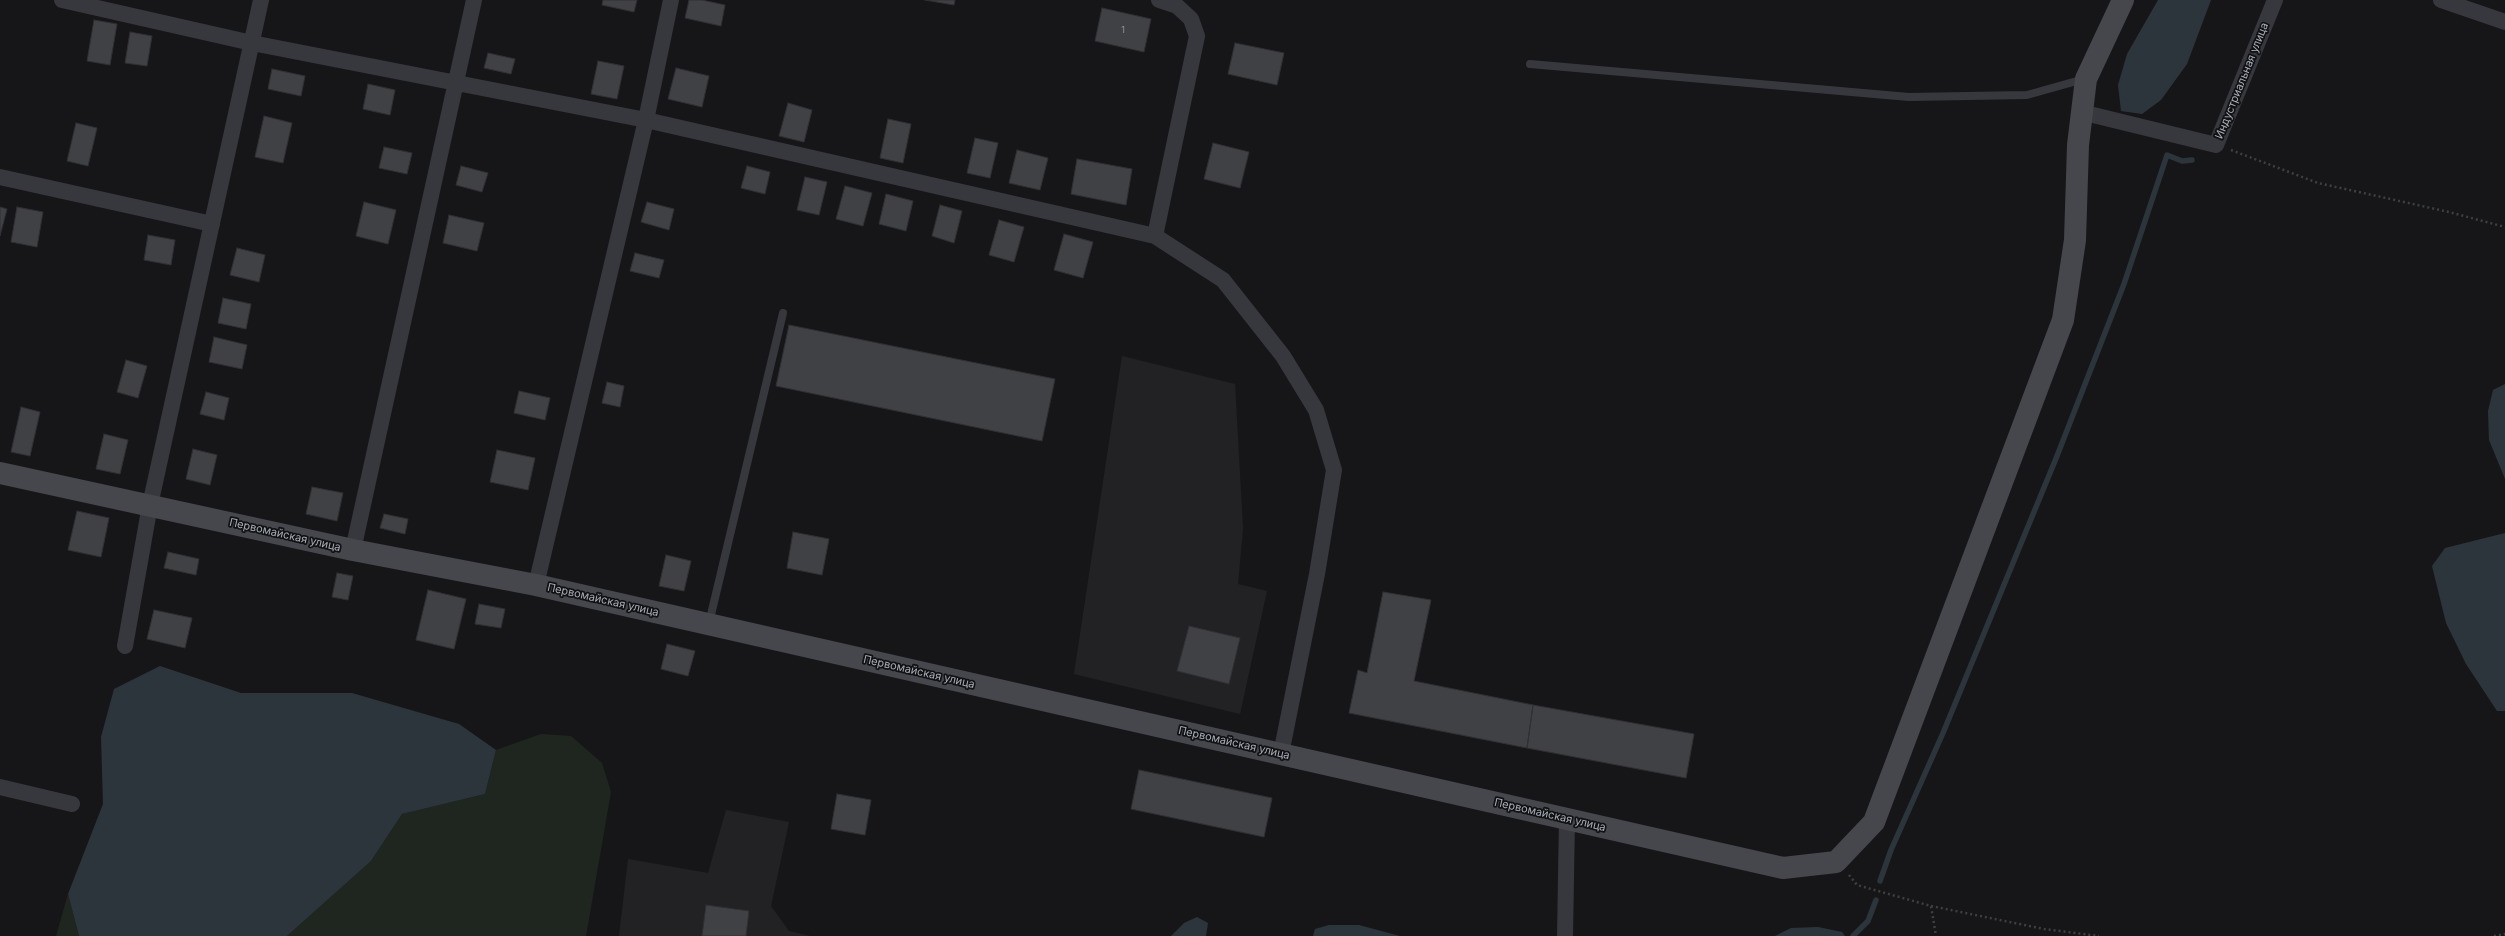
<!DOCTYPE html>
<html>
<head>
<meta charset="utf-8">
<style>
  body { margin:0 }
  canvas { display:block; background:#161618 }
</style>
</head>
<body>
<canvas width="2505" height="936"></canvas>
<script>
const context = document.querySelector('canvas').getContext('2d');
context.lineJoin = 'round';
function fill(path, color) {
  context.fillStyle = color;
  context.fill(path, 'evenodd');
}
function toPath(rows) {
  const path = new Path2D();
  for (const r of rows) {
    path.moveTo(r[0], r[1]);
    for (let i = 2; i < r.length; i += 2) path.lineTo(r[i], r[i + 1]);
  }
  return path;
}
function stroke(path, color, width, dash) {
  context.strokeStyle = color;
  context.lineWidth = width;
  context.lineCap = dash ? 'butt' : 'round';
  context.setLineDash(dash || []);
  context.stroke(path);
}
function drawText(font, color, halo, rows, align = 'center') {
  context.font = font + ' Inter,sans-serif';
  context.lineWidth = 3.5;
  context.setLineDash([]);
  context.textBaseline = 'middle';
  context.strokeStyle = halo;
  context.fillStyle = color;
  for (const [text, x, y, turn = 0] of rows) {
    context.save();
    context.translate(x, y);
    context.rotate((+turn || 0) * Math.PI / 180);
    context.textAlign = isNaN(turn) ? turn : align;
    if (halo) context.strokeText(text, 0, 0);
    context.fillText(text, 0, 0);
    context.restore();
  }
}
fill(toPath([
  [1122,356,1235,384,1243,528,1238,584,1267,591,1240,714,1074,674],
  [726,810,789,822,771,906,789,931,810,936,619,936,628,859,708,873]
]), '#222225');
fill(toPath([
  [541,734,571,736,602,763,611,792,586,936,287,936,371,861,402,814,485,794,496,750],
  [68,894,79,936,56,936]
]), '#1e261f');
fill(toPath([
  [2158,0,2211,0,2187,64,2161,100,2142,114,2121,111,2118,85,2127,54],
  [2505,384,2505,479,2489,440,2488,411,2493,390],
  [2505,533,2505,711,2497,711,2466,664,2446,623,2432,566,2445,548],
  [160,666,241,693,352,693,459,724,496,750,485,794,402,814,371,861,287,936,79,936,68,894,103,804,101,737,114,689],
  [1197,917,1208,923,1206,936,1171,936,1184,923],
  [1329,925,1359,925,1400,936,1313,936,1315,929],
  [1818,927,1842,932,1845,936,1775,936,1791,928]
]), '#2c353c');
stroke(toPath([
  [1880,881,1891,850,1943,733,2057,456,2124,284,2167,155,2182,161,2192,160],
  [1853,936,1868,921,1876,900]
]), '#2c353c', 5.5);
const building = toPath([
  [603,0,637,0,634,12,602,5,603,0],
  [689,0,702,0,725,5,721,26,685,18,689,0],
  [925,0,955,0,954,5,925,0],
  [1102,8,1151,19,1144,52,1095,41,1102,8],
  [94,20,117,24,110,65,87,61,94,20],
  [130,32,152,36,147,66,125,63,130,32],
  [1235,43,1284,53,1277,85,1228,74,1235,43],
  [488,53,515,59,511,74,484,68,488,53],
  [598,61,624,66,617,99,591,94,598,61],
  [676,68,709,76,702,107,668,99,676,68],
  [272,69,305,76,301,96,268,89,272,69],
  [368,84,395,90,390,115,363,109,368,84],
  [788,103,812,110,804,142,779,136,788,103],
  [264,116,292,123,283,163,255,157,264,116],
  [888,119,911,124,903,163,880,158,888,119],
  [76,123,97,128,88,166,67,161,76,123],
  [975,138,998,143,990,178,967,173,975,138],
  [1213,143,1249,152,1240,188,1204,179,1213,143],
  [384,147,412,153,407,174,379,168,384,147],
  [1017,150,1048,158,1040,190,1009,183,1017,150],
  [1077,159,1132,169,1126,205,1071,194,1077,159],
  [461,166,488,173,482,192,456,185,461,166],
  [747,166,770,172,765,194,741,188,747,166],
  [805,177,827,182,819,215,797,210,805,177],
  [845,186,872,193,863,226,836,219,845,186],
  [886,194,913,201,906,231,879,224,886,194],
  [364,202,396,210,388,244,356,236,364,202],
  [647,202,674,209,669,230,641,222,647,202],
  [940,205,962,211,954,243,932,236,940,205],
  [0,207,7,209,0,236,0,207],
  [17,207,43,212,37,247,11,242,17,207],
  [449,215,484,223,477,251,443,243,449,215],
  [999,220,1024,227,1014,262,989,255,999,220],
  [1064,234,1093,242,1083,278,1054,270,1064,234],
  [148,235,175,240,171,265,144,260,148,235],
  [237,248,265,255,259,282,230,275,237,248],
  [635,253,664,260,659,278,630,271,635,253],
  [223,298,251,304,246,329,218,323,223,298],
  [789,325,1055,379,1042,441,776,386,789,325],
  [214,337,247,345,242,369,209,362,214,337],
  [126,360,147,366,138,398,117,392,126,360],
  [607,382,624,386,620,407,602,403,607,382],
  [519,391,550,398,545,420,514,413,519,391],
  [206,392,229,398,224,420,200,414,206,392],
  [21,407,40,412,30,456,11,452,21,407],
  [104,434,128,440,120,474,96,469,104,434],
  [193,449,217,455,210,485,186,479,193,449],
  [497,450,535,458,528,490,490,482,497,450],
  [312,487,343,493,337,521,306,514,312,487],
  [77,511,109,518,101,557,68,550,77,511],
  [384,514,408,519,405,534,380,528,384,514],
  [793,532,829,539,822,575,787,568,793,532],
  [168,552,199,559,196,575,164,568,168,552],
  [666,555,691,561,684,591,659,586,666,555],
  [337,573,353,576,348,600,332,597,337,573],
  [428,590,466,599,454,649,416,640,428,590],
  [1383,592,1431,600,1414,681,1533,705,1527,748,1349,713,1358,670,1367,673,1383,592],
  [479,604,505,609,501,628,475,624,479,604],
  [154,610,192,618,185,648,147,639,154,610],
  [1189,626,1240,638,1229,684,1177,671,1189,626],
  [667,644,695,651,688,676,661,669,667,644],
  [1533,705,1694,734,1686,778,1527,748,1533,705],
  [1139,770,1272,798,1264,837,1131,809,1139,770],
  [837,794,871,800,865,835,831,829,837,794],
  [706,905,749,911,746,936,702,936,706,905]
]);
fill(building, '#404145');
stroke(building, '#303034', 1);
stroke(toPath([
  [2231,150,2318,183,2449,212,2505,227],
  [1849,875,1857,885,1931,906,1936,936],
  [1931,906,2044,929,2099,936],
  [2494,936,2505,934]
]), '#3d3f44', 2.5, [2, 3]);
stroke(toPath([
  [1530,64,1909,97,2027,95,2084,79],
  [709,623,783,313]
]), '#37383d', 8);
stroke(toPath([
  [62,0,252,43,646,120,1155,236,1223,280,1283,356,1316,410,1334,470,1317,574,1281,754],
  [2441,0,2505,22],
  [2081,112,2216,145,2275,0],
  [0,177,212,224],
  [1155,236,1197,36,1191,19,1177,6,1159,0],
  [353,550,474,0],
  [536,585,646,120,671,0],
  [125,646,150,505,261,0],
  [0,787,72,804],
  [1565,936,1567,819]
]), '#37383d', 16);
stroke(toPath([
  [0,473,353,550,536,585,1783,868,1836,862,1874,822,2063,320,2075,240,2078,145,2086,79,2123,0]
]), '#45474d', 22);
drawText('9px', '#8e929b', null, [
  ["1",1123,30]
]);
drawText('11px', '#a8adb8', '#111113', [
  ["Индустриальная улица",2242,81,-68],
  ["Первомайская улица",285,535,13],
  ["Первомайская улица",603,600,13],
  ["Первомайская улица",919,672,13],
  ["Первомайская улица",1234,743,13],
  ["Первомайская улица",1550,815,13]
]);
</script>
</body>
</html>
